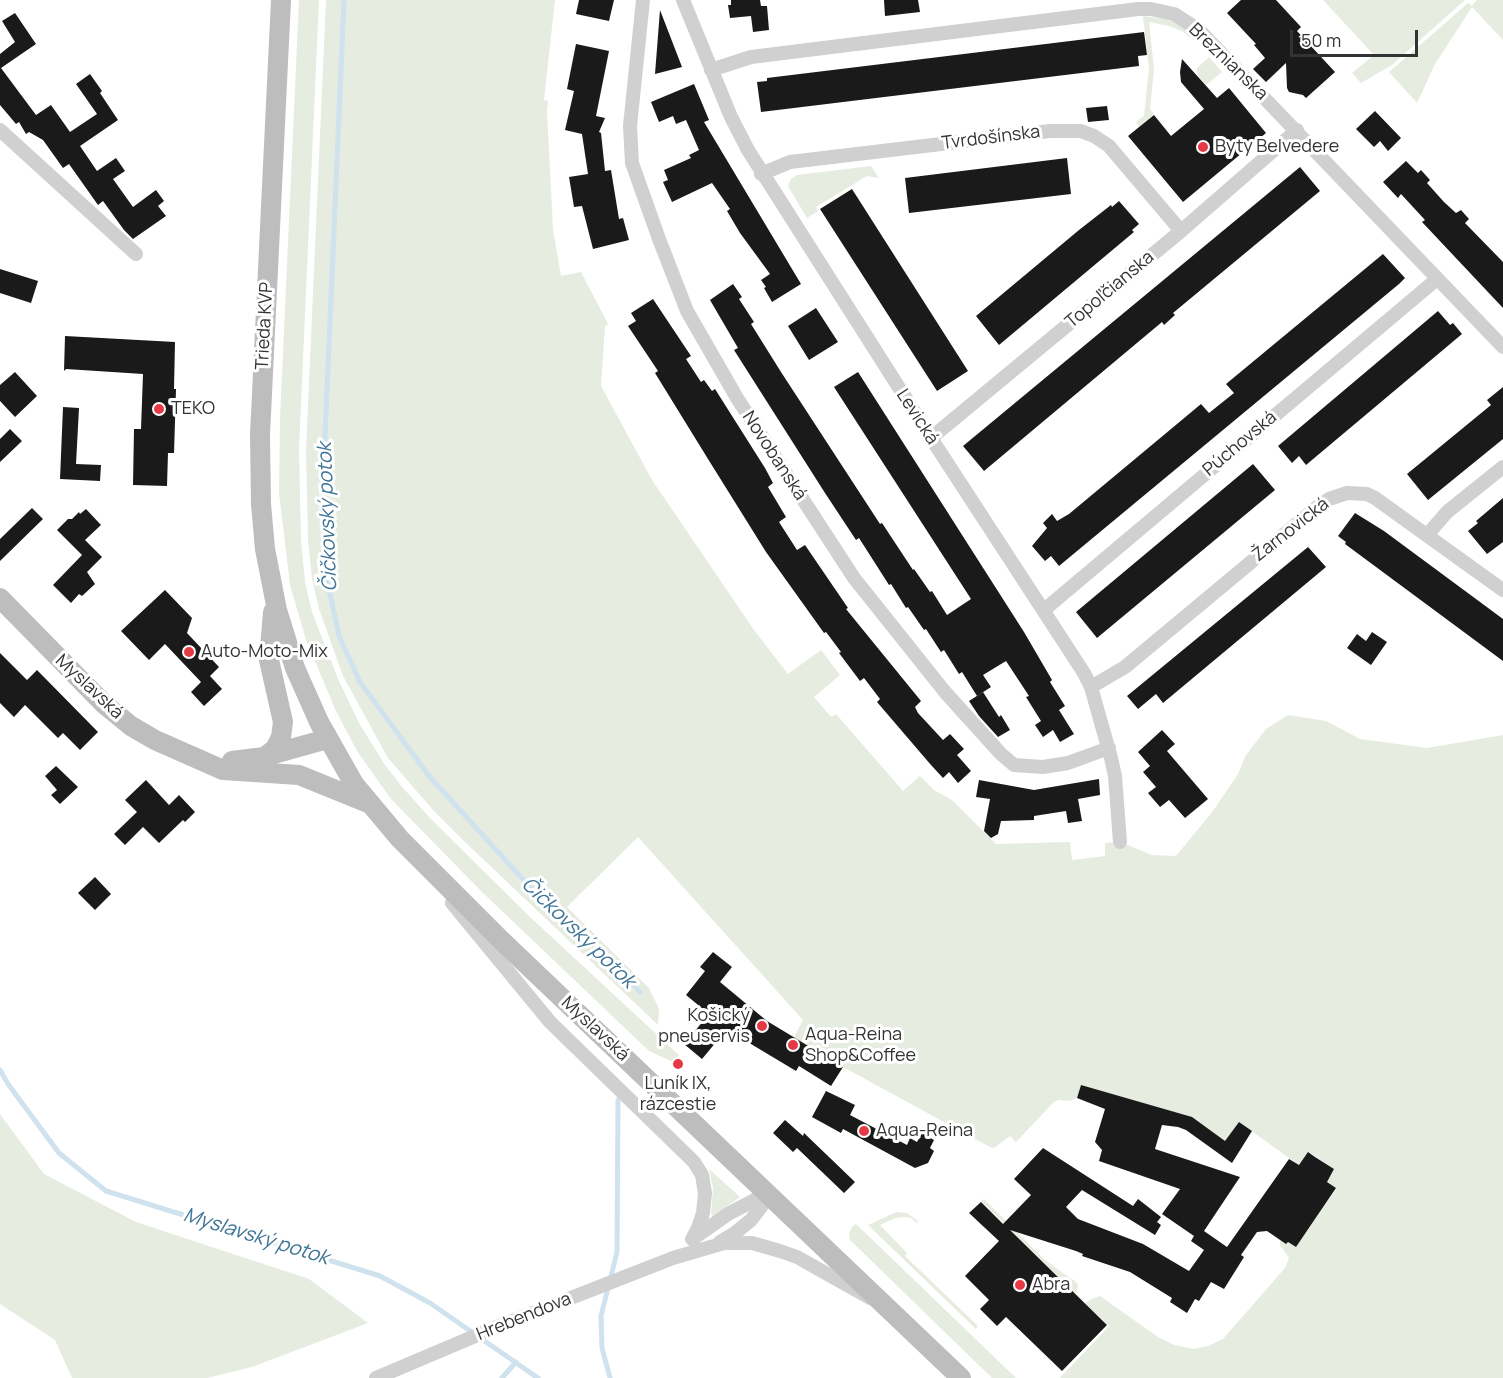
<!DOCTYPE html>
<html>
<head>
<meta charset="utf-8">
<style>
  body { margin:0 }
  #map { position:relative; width:1503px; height:1378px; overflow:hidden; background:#fff; font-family:Manrope,sans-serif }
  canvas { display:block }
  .scale { position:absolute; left:1290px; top:30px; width:128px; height:27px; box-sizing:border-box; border:3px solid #333; border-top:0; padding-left:8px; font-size:18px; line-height:21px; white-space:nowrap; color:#333; -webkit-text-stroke:4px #fff; paint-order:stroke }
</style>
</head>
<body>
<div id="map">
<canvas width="1503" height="1378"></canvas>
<div class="scale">50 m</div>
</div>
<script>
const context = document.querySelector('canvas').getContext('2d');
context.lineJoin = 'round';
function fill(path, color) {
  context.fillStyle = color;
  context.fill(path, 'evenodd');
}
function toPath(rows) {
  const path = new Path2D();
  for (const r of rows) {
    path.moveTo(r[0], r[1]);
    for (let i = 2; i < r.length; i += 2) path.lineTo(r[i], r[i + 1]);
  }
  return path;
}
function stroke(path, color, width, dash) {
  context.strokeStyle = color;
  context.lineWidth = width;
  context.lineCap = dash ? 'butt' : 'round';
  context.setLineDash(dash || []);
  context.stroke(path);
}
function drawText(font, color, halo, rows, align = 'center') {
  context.font = font + ' Manrope,sans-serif';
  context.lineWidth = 6;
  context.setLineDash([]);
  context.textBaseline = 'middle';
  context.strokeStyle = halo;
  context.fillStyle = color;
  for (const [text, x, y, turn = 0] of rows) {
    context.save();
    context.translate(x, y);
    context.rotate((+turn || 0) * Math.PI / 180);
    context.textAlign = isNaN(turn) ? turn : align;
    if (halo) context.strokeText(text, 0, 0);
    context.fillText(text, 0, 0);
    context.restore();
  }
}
fill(toPath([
  [299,0,319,0,299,449,301,540,305,582,312,612,338,679,359,723,385,765,403,788,432,820,529,916,679,1055,673,1062,649,1051,482,892,391,799,357,751,336,711,306,640,290,585,279,493,280,419],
  [326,0,555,0,544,100,548,101,547,112,553,229,561,276,581,272,608,324,605,326,601,386,652,480,754,630,788,674,821,650,840,675,814,697,831,717,836,714,903,791,920,776,934,790,952,800,996,844,1070,842,1072,860,1105,856,1105,843,1120,842,1152,855,1176,856,1213,811,1238,774,1246,755,1266,729,1288,715,1326,721,1360,739,1427,748,1503,735,1503,1378,1060,1378,1109,1326,1085,1303,1094,1298,1100,1296,1158,1337,1174,1345,1194,1349,1208,1346,1223,1339,1285,1268,1289,1258,1280,1245,1280,1239,1286,1244,1288,1242,1296,1247,1336,1189,1327,1182,1334,1169,1309,1152,1299,1165,1239,1122,1225,1142,1190,1117,1081,1085,1077,1098,1070,1101,1059,1100,1054,1102,1016,1142,1010,1136,994,1148,990,1147,843,1067,794,1037,803,1020,638,837,567,907,649,988,659,1009,658,1025,467,844,433,810,388,758,343,676,319,609,312,579,308,540,306,450],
  [1323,0,1465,0,1392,65,1361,83,1352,73,1374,55],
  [1477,0,1503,0,1503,40,1472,7,1435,64,1417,103,1389,72,1468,3,1472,6],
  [1143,16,1166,19,1179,24,1189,31,1190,38,1182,31,1169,26,1149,22,1154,69,1150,109,1154,114,1139,127,1136,122,1144,116,1149,69],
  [1209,57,1222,72,1206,85,1198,76,1196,69],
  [871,166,879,178,867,176,816,207,818,211,807,218,788,186,791,179,797,175],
  [0,1114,44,1174,136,1222,309,1279,368,1323,252,1367,207,1378,72,1378,55,1340,0,1304],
  [709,1169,740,1197,713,1216,711,1214,713,1188],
  [984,1199,1046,1261,1076,1282,1078,1286,1076,1294,981,1201],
  [896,1212,907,1213,918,1221,917,1223,911,1218,904,1217,895,1218,880,1225,907,1253,905,1256,978,1326,976,1329,868,1225],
  [856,1224,882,1249,1016,1378,992,1378,850,1240,849,1234,852,1227]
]), '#e6ecdf');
stroke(toPath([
  [344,0,323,482,327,580,339,636,360,682,429,776,530,887,630,980,640,992],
  [0,1070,8,1084,59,1153,106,1191,380,1276,430,1303,538,1378],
  [502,1378,516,1362],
  [610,1378,602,1348,601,1316,617,1252,618,1100]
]), '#cfe2ee', 5);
fill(toPath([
  [579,0,614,0,609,21,576,14],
  [731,0,760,0,761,6,767,6,769,30,753,32,751,16,730,18,728,5,731,5],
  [884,0,918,0,920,12,885,16],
  [1241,0,1276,0,1301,27,1297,31,1335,72,1306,98,1303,95,1289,92,1287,88,1286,63,1266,82,1253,69,1265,58,1254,45,1256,44,1227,13],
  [660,10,682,67,655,74],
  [15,13,36,44,1,68,36,115,51,105,70,132,97,114,76,84,90,74,102,91,100,93,118,120,80,146,97,171,116,158,125,171,113,179,133,207,156,190,164,201,158,206,166,216,133,239,124,230,103,201,98,205,69,164,63,168,43,140,29,132,26,134,19,122,16,124,0,105,0,54,15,42,2,21],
  [1144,32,1147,55,1138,56,1139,66,761,112,757,82,767,81,767,78],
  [576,44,609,51,596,116,605,118,599,132,601,133,605,171,611,170,619,219,623,218,629,240,593,249,582,206,574,207,569,177,588,174,582,134,565,130,574,91,567,89],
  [1182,59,1217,98,1229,88,1266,133,1183,202,1128,136,1154,115,1171,136,1204,109,1181,82,1180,72],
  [694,84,709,120,704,122,801,284,772,302,764,288,766,287,761,280,770,274,740,233,727,211,730,209,712,183,672,202,663,182,668,180,664,170,691,158,689,155,699,150,686,120,676,124,673,116,659,122,651,102],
  [1107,106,1109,120,1088,122,1086,108],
  [1375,111,1401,138,1388,151,1380,141,1374,147,1356,129],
  [1067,158,1071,194,909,213,905,178],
  [1406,161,1418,173,1421,170,1430,180,1427,183,1444,202,1456,213,1461,210,1469,219,1465,223,1503,262,1503,308,1422,222,1425,220,1401,194,1398,198,1383,182],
  [1300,167,1320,191,1173,313,1175,315,1164,325,1162,322,984,471,963,446],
  [852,189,968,371,937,391,820,209],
  [1119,201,1139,224,1132,230,1134,232,999,345,976,316,1079,230,1111,205,1112,207],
  [1383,254,1405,278,1399,284,1059,566,1051,556,1045,561,1032,546,1047,528,1043,523,1052,514,1057,521,1069,514,1201,404,1209,413,1234,393,1226,384],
  [0,269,38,281,31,303,0,293],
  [733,284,742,297,739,299,754,322,751,324,781,372,880,524,882,523,913,570,914,569,930,592,932,591,947,615,971,599,834,387,858,372,1024,632,1052,680,1050,682,1065,706,1059,710,1074,734,1060,742,1053,730,1043,737,1035,725,1041,721,1026,697,1029,696,1006,661,983,675,991,687,977,696,962,672,959,674,944,650,941,652,926,629,924,630,908,607,906,608,891,584,889,585,859,538,856,540,825,493,734,350,738,348,710,300],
  [653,299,691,356,686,359,701,382,704,380,712,391,715,389,765,468,773,483,768,487,786,517,779,522,797,550,805,545,848,608,846,609,921,701,915,707,918,713,943,740,950,734,964,749,957,755,971,771,958,783,949,772,943,778,931,765,877,702,880,699,864,678,860,681,839,653,841,652,826,632,824,633,766,552,708,459,655,373,658,371,628,326,636,321,631,313],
  [816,308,838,342,809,360,788,326],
  [1438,311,1450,325,1453,323,1462,334,1306,465,1299,456,1292,463,1278,446],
  [65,336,175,342,174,389,176,389,174,453,168,453,167,486,133,485,134,429,141,429,143,374,66,369,64,371],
  [15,372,37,396,15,417,0,401,0,385],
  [1503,387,1503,439,1428,500,1407,474,1491,405,1487,400],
  [63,407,79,408,76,464,101,465,100,481,60,479],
  [10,429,22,441,0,462,0,439],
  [1253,464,1275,490,1097,638,1076,612],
  [1503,498,1503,542,1487,554,1468,531,1478,523,1476,521],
  [32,508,43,519,0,561,0,539],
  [86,509,101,525,85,540,102,557,87,572,95,584,82,596,79,594,71,603,53,585,82,555,57,530,68,519,72,519,79,512,80,514],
  [1355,513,1384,531,1503,619,1503,661,1345,544,1346,542,1338,536],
  [1308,547,1326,567,1163,703,1156,694,1138,709,1127,696],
  [165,590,192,618,187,633,219,667,210,676,222,689,204,706,191,692,201,682,165,644,149,660,121,631],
  [1372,632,1387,642,1371,665,1347,648,1357,634,1366,641],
  [0,653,27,680,37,670,98,732,80,750,63,733,58,738,25,705,14,717,0,703],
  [983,692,999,717,1001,715,1010,730,998,737,979,716,969,701],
  [1162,730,1175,744,1167,751,1208,799,1185,818,1169,800,1160,807,1148,793,1156,787,1143,772,1150,766,1138,752],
  [56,766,78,787,60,804,51,795,57,790,45,776],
  [1099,779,1100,795,1078,799,1082,821,1068,823,1066,811,1034,816,1034,820,1001,821,998,834,991,838,984,831,990,799,976,797,979,780,1034,790],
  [146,780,169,805,179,795,195,812,185,822,183,820,159,843,143,827,125,845,114,834,137,812,125,800],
  [95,877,111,894,95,910,78,893],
  [713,952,732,967,720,982,767,1021,843,1067,831,1086,799,1066,796,1071,751,1044,740,1034,737,1037,727,1029,702,1059,684,1044,709,1014,686,995,705,971,700,967],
  [1081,1085,1192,1117,1225,1141,1239,1122,1252,1131,1232,1163,1186,1130,1178,1127,1162,1125,1155,1149,1240,1177,1204,1231,1227,1247,1289,1159,1299,1165,1308,1152,1315,1157,1334,1169,1327,1182,1336,1188,1296,1247,1288,1242,1286,1244,1267,1231,1257,1232,1241,1255,1244,1257,1224,1289,1211,1282,1199,1301,1195,1299,1187,1313,1170,1302,1172,1298,1130,1272,1082,1256,1083,1254,1076,1251,1010,1230,1107,1325,1062,1371,1006,1317,997,1326,980,1309,989,1300,965,1276,999,1241,969,1213,981,1202,1003,1224,1031,1195,1014,1179,1043,1148,1133,1206,1138,1199,1161,1217,1157,1222,1161,1225,1155,1235,1082,1190,1066,1207,1078,1219,1143,1244,1189,1271,1204,1250,1191,1241,1194,1236,1162,1214,1180,1189,1099,1161,1102,1150,1095,1142,1105,1109,1077,1098],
  [826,1091,855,1105,850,1115,907,1145,910,1138,917,1142,922,1133,934,1140,930,1148,934,1151,928,1163,915,1168,843,1129,841,1133,812,1117],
  [785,1120,803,1136,804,1133,855,1182,844,1193,797,1148,793,1152,773,1133]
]), '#1a1a1a');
stroke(toPath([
  [643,0,630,126,632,163,659,239,687,311,737,398,854,578,945,692,1001,754,1014,765,1043,767,1068,763,1109,748],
  [683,0,731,117,748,150,931,438,1084,673,1091,687,1111,758,1115,776,1120,842],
  [711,70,751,57,1138,9,1151,9,1174,14,1199,30,1503,347],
  [0,130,136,254],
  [761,174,790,162,1050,131,1081,131,1094,136,1109,146,1181,231],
  [931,438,1181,231,1297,130],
  [1428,534,1447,512,1503,467],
  [1044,610,1437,279],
  [1091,687,1125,667,1316,508,1329,499,1347,493,1367,494,1375,498,1503,590],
  [452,903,550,1022,694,1162,702,1175,705,1193,703,1213,698,1228,692,1239],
  [694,1238,728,1214,768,1193],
  [720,1242,735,1233,751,1220,761,1207,768,1193],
  [376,1378,494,1328,673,1258,724,1243,752,1243,780,1251,797,1257,870,1298]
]), '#d0d0d0', 14);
stroke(toPath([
  [281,0,260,435,261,504,265,549,277,610,295,668,319,722,354,784,400,839,502,941,961,1378],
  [0,598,104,704,131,726,155,740,223,770,299,775,368,803],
  [266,756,327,739],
  [232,761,264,757,275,749,281,737,283,722,269,660,273,612]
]), '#bdbdbd', 20);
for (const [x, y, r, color] of [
  [1203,147,6,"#e63946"],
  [159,409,6,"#e63946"],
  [189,652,6,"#e63946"],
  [762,1026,6,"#e63946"],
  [793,1045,6,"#e63946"],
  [678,1064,6,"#e63946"],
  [864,1131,6,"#e63946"],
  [1020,1285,6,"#e63946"]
]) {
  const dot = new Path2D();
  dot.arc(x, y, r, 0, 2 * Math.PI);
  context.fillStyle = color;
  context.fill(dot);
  stroke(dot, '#fff', 2);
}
drawText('18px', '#333', '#fff', [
  ["Breznianska",1228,62,44],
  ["Tvrdošínska",991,138,-7],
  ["Topoľčianska",1110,290,-40],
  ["Trieda KVP",265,326,-87],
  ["Levická",917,417,57],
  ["Púchovská",1240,444,-40],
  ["Novobanská",774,456,57],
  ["Žarnovická",1291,530,-38],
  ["Myslavská",89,687,43],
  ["Myslavská",595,1029,43],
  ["Hrebendova",524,1317,-22]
]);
drawText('18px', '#333', '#fff', [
  ["Byty Belvedere",1215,147],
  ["TEKO",171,409],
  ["Auto-Moto-Mix",201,652],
  ["Košický",750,1016,"right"],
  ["pneuservis",750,1037,"right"],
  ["Aqua-Reina",805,1035],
  ["Shop&Coffee",805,1056],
  ["Luník IX,",678,1084,"center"],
  ["rázcestie",678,1105,"center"],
  ["Aqua-Reina",876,1131],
  ["Abra",1032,1285]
], 'left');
drawText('italic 20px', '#3f7597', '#fff', [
  ["Čičkovský potok",328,517,-92],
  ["Čičkovský potok",578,933,44],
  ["Myslavský potok",256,1237,17]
]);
</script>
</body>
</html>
